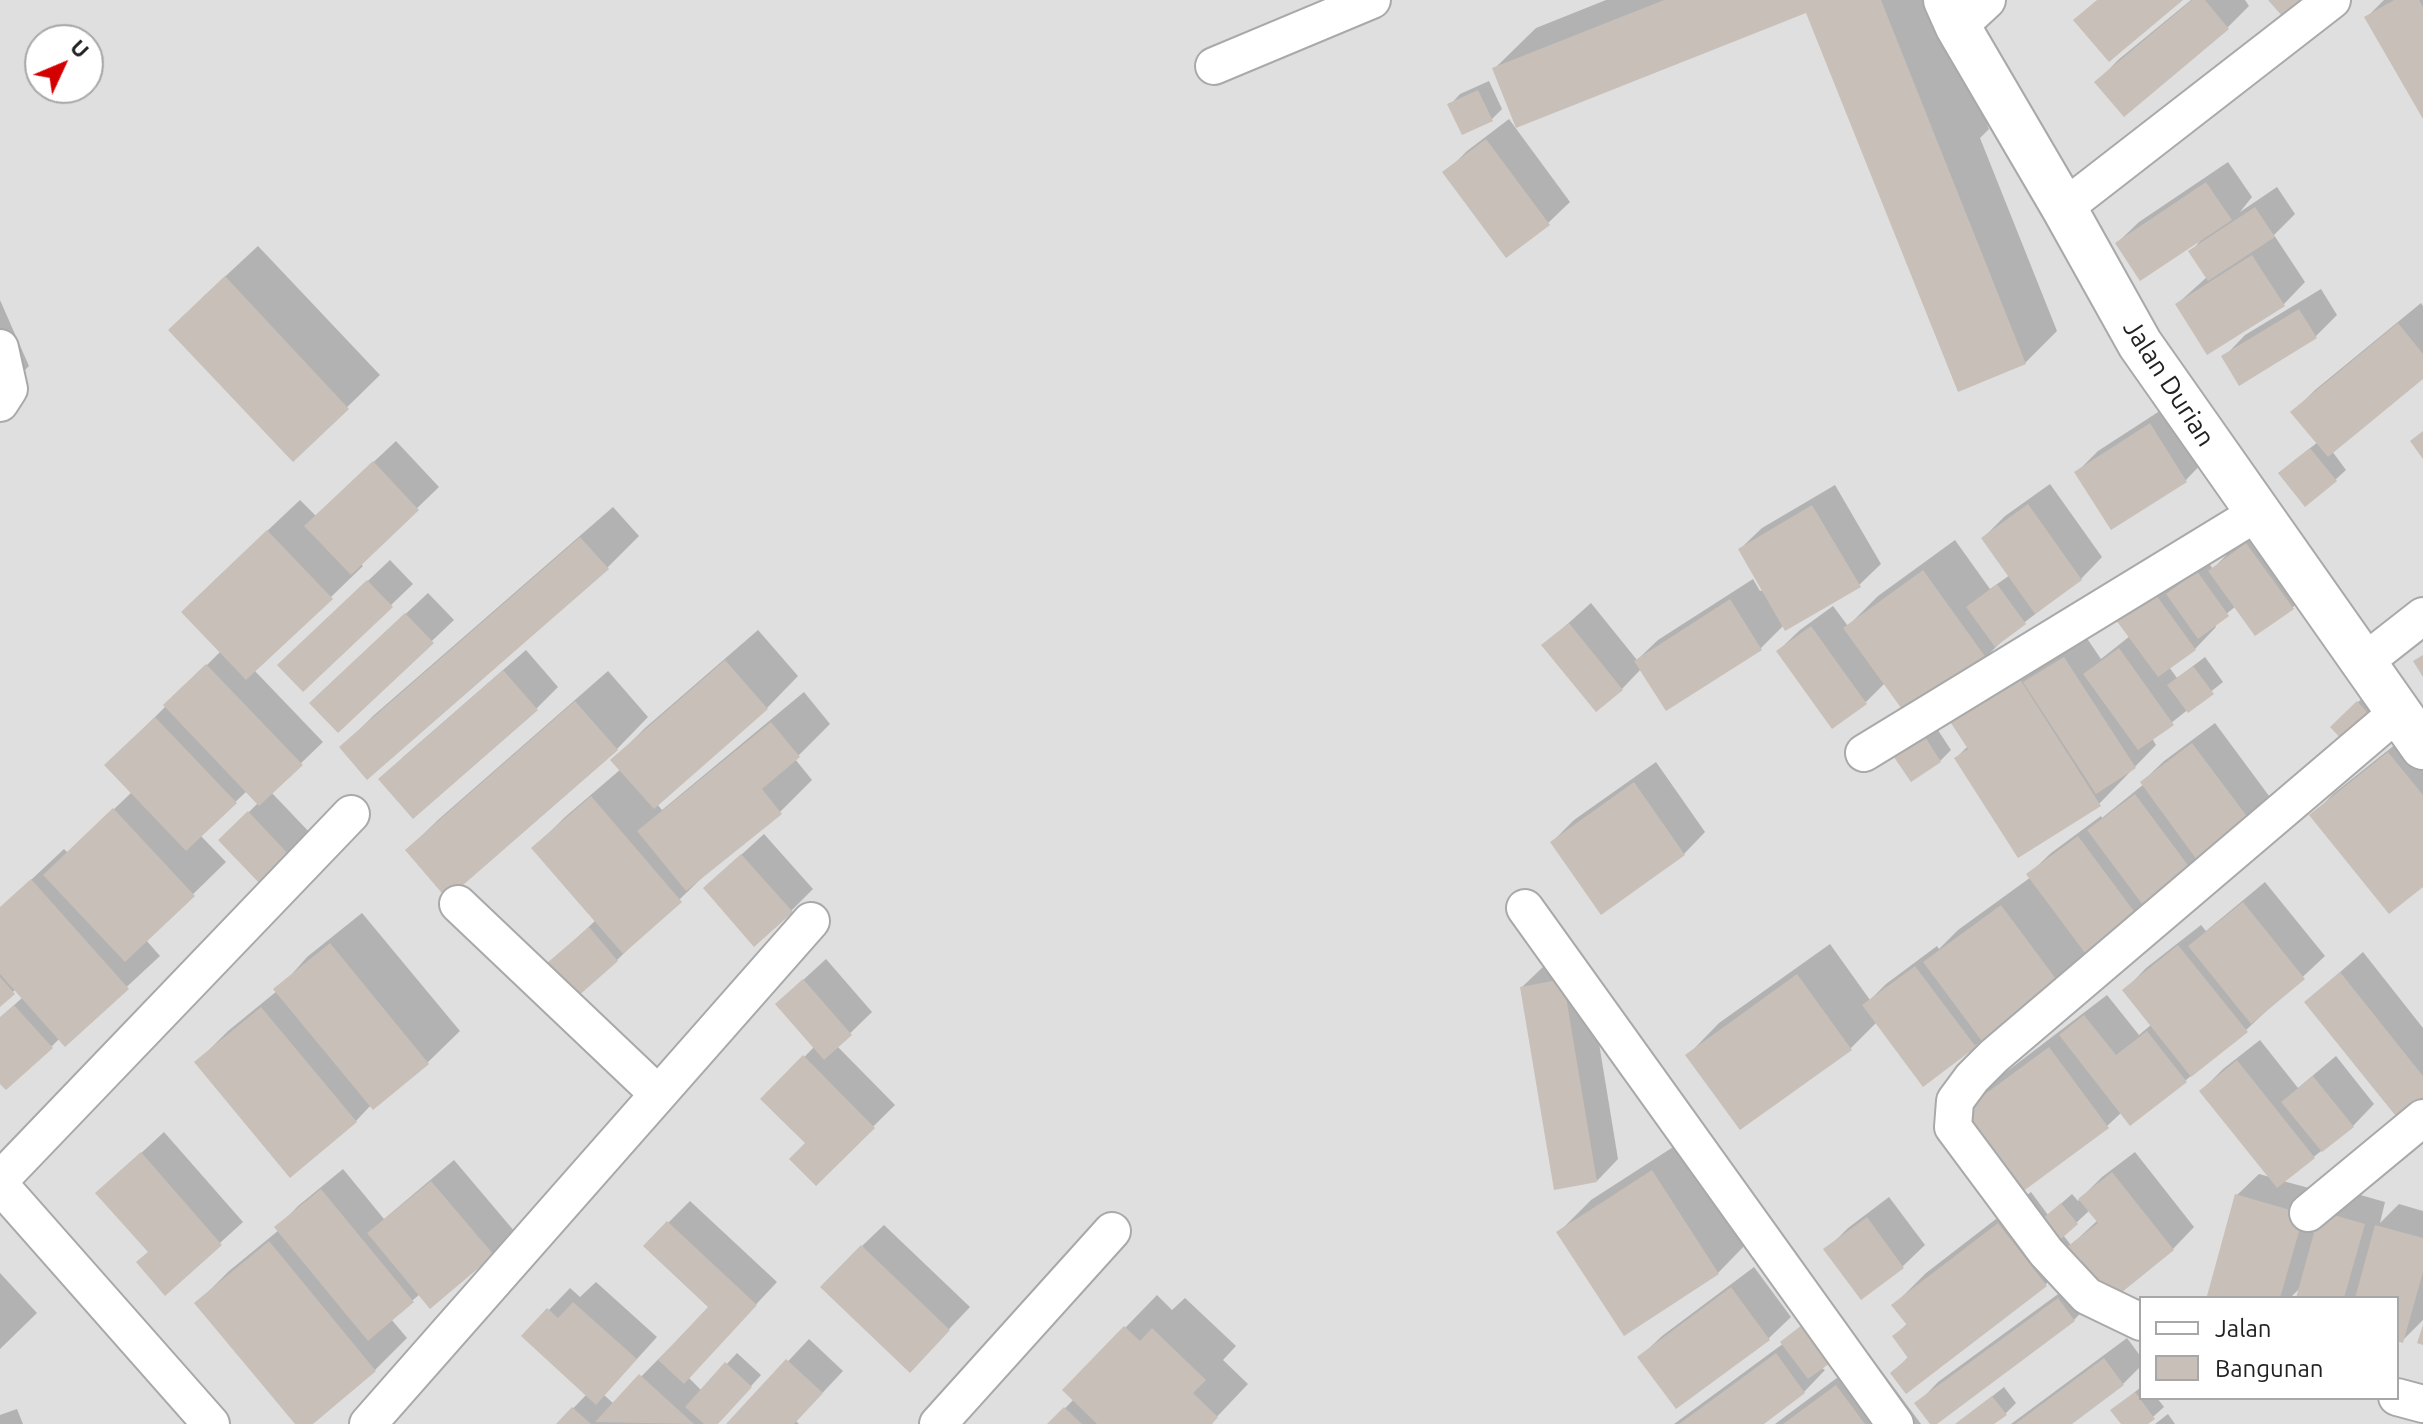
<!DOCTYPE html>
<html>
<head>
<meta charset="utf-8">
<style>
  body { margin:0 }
  #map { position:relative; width:2423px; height:1424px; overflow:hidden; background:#f2efe9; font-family:Ubuntu,sans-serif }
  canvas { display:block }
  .legend { position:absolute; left:2139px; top:1296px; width:260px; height:104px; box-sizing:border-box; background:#fff; border:2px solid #a7a7a7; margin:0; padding:10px 14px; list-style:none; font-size:24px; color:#222 }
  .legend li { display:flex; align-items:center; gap:16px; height:40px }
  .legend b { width:40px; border:2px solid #a7a7a7 }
  .north { position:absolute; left:24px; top:24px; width:80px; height:80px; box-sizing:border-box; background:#fff; border:2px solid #a7a7a7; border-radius:50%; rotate:46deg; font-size:22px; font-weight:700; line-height:32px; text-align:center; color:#222 }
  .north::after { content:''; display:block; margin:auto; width:28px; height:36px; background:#d40000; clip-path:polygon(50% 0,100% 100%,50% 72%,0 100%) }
</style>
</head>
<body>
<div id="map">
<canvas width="2423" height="1424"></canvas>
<ul class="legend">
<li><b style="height:10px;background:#fff"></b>Jalan</li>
<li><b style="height:22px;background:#c7bfb8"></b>Bangunan</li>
</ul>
<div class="north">U</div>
</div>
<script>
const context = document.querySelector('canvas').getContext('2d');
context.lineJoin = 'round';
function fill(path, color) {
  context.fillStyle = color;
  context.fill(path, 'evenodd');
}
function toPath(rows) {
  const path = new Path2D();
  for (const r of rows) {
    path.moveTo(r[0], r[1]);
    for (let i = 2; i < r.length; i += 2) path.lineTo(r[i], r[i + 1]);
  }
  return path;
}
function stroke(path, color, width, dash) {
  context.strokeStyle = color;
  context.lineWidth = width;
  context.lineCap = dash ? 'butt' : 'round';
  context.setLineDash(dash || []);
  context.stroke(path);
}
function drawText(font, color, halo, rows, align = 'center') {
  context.font = font + ' Ubuntu,sans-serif';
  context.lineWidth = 6;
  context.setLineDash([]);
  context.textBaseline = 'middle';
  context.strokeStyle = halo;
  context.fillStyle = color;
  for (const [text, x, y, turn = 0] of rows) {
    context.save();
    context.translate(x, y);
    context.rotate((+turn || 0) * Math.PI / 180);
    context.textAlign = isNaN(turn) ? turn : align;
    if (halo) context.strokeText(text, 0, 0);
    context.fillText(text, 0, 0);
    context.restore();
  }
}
fill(toPath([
  [0,0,2423,0,2423,1424,0,1424],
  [40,40,88,40,88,88,40,88],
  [2141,1298,2397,1298,2397,1398,2141,1398]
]), '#e0dfdf');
fill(toPath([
  [1606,0,1937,0,1989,129,1980,138,2057,331,2025,363,1807,10,1495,68,1536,28],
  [2191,0,2245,0,2249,6,2228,27,2124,114,2097,82,2118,60],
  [2384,0,2423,0,2423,115,2366,18],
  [1489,81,1502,109,1492,119,1450,105,1460,94],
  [1509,119,1570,202,1548,223,1445,173,1467,151],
  [2228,162,2252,197,2240,212,2277,187,2295,214,2274,235,2305,282,2284,304,2177,304,2207,277,2191,252,2203,237,2117,243,2139,222],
  [258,246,380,375,293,460,202,298],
  [2321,289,2337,315,2315,337,2224,357,2245,335],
  [0,300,29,366,7,388,0,391],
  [2421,303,2423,306,2423,377,2332,451,2346,470,2335,480,2291,463,2318,442,2293,412,2315,390],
  [2172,403,2207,458,2186,480,2112,527,2076,473,2098,451],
  [396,441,439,487,360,563,363,566,331,597,254,670,323,742,271,792,312,835,290,856,221,840,258,803,247,791,200,835,226,862,146,940,160,956,65,1044,60,1038,51,1047,0,1081,0,1018,23,997,16,989,0,1004,0,909,64,849,68,853,132,792,128,744,221,651,215,580,300,500,316,516],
  [2050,484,2102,557,2081,579,2008,635,1985,658,1885,683,1866,702,1778,651,1800,630,1833,606,1848,626,1878,596,1955,540,1990,589,2010,575,1983,538,2005,516],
  [1835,485,1881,564,1859,585,1784,625,1761,648,1667,708,1641,669,1622,689,1544,645,1591,603,1637,660,1658,640,1753,579,1760,591,1763,590,1740,549,1762,528],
  [613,507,639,536,607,568,342,747,373,716],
  [2268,522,2314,586,2293,607,2236,606,2214,624,2216,627,2195,649,2169,667,2177,678,2205,657,2223,682,2152,738,2156,745,2099,804,1956,758,1968,746,1950,718,2086,637,2101,659,2130,636,2118,620,2177,572,2183,580,2208,562,2213,569,2232,549],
  [390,560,413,584,303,689,301,644],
  [428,593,454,620,338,730,334,681],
  [758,630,798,676,767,708,657,804,662,810,804,692,830,724,795,759,812,780,780,812,712,868,617,960,549,964,596,920,533,849,565,817,621,769,613,760,645,728],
  [526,650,558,687,537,708,402,758],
  [608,671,648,717,617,749,407,850,439,819],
  [2369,692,2381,706,2370,716,2343,716],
  [1930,718,1951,750,1940,761,1911,779],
  [2215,723,2275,804,1975,1046,1877,1022,1850,1049,1688,1055,1719,1023,1830,944,1870,1000,1886,984,1937,946,1939,949,1958,930,2031,877,2029,874,2051,853,2101,816,2102,818,2144,784,2142,782,2164,761],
  [2411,732,2423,747,2423,884,2312,816,2333,794],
  [1656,762,1705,832,1684,854,1552,842,1574,820],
  [764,834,813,889,791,911,705,888],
  [2265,882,2325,956,2246,1030,2186,1080,2122,1112,2107,1126,1961,1114,1993,1082,2107,995,2139,1035,2152,1024,2125,990,2146,968,2201,925,2206,931],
  [362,913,460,1031,428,1062,373,1107,371,1105,356,1121,197,1062,228,1031,277,991,307,957],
  [2363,952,2423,1028,2423,1098,2306,1002],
  [1585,958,1618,1159,1597,1181,1522,987,1544,966],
  [826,959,872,1012,837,1046,895,1105,816,1183,808,1143,763,1099,815,1046,777,1004],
  [2260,1040,2298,1088,2336,1056,2374,1104,2353,1126,2283,1181,2324,1192,2343,1190,2385,1202,2380,1223,2399,1204,2423,1211,2423,1320,2402,1341,2397,1339,2397,1298,2298,1298,2301,1287,2290,1298,2220,1298,2210,1295,2237,1195,2259,1174,2270,1177,2201,1091,2223,1069],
  [164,1132,243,1222,165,1293,150,1252,98,1193],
  [1684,1140,1749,1241,1718,1273,1559,1232,1591,1200],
  [2135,1152,2194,1227,2173,1249,2072,1258,2045,1285,1893,1373,1909,1356,1894,1336,1908,1323,1894,1305,1926,1273,2031,1192,2048,1215,2072,1194,2078,1201,2102,1177],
  [2090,1210,2098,1220,2071,1245,2063,1235],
  [454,1160,515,1232,493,1254,420,1294,391,1319,407,1338,375,1370,310,1424,297,1424,197,1303,229,1271,279,1230,277,1228,298,1206,343,1169,384,1219],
  [1889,1197,1925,1245,1903,1266,1862,1297,1826,1250,1848,1228],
  [690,1201,777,1282,688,1377,702,1391,737,1353,761,1375,717,1424,558,1424,587,1394,524,1336,570,1288,580,1297,596,1282,657,1337,604,1395,614,1404,711,1306,668,1223],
  [884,1225,970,1307,931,1348,862,1246],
  [1754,1267,1791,1317,1769,1338,1677,1407,1640,1357,1662,1336],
  [0,1273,37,1313,0,1349],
  [2080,1278,2095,1298,2074,1320,1932,1424,1917,1404,1938,1382],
  [1157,1295,1172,1310,1185,1298,1236,1346,1223,1360,1248,1384,1210,1424,1050,1424,1074,1399,1065,1390],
  [2127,1338,2141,1357,2141,1366,2123,1384,2068,1424,2011,1424],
  [809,1339,843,1371,796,1421,799,1424,729,1424],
  [1784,1343,1825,1370,1804,1392,1760,1424,1674,1424],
  [1869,1354,1921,1424,1775,1424],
  [2004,1387,2016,1403,2005,1414,1991,1424,1957,1424],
  [2141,1387,2141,1398,2157,1398,2164,1407,2145,1424,2123,1424,2113,1410],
  [17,1409,23,1424,0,1424,0,1415],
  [2168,1414,2175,1424,2155,1424]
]), '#0003');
fill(toPath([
  [1664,0,1881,0,2026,364,1958,392,1806,13,1516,128,1492,68],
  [2097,0,2183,0,2109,62,2073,20],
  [2192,0,2205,0,2229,29,2124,117,2094,82],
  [2268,0,2319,0,2290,25],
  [2394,0,2419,0,2423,7,2423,119,2364,17],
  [1478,90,1493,121,1462,135,1447,104],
  [1486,139,1550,225,1506,258,1442,172],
  [2206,182,2232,220,2140,281,2115,243],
  [2255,207,2275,237,2208,281,2188,251],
  [2252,255,2285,306,2207,355,2175,304],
  [225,276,349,409,293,462,168,330],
  [2299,309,2317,338,2239,386,2221,356],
  [2398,323,2423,354,2423,379,2328,457,2290,412],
  [2150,423,2187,482,2111,530,2074,472],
  [2423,431,2423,459,2410,441],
  [2310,448,2337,481,2305,507,2278,473],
  [373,461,419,510,351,575,304,526],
  [2028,504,2082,580,2035,614,1981,538],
  [1812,505,1861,587,1785,631,1738,549],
  [267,530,333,599,246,680,181,612],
  [580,537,609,569,367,780,339,747],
  [2246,543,2294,609,2255,636,2208,571],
  [1923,570,1987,659,1907,716,1843,628],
  [2197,571,2229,616,2198,639,2166,594],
  [367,580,393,607,303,692,277,665],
  [1997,584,2026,624,1995,647,1966,607],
  [2154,592,2196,650,2158,677,2116,620],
  [1730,599,1762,650,1666,711,1634,661],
  [405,613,434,643,338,733,309,703],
  [1569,623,1623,690,1596,712,1541,645],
  [1811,626,1867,704,1832,729,1776,651],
  [2119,648,2174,725,2138,750,2083,674],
  [2423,655,2423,677,2413,661],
  [2064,657,2136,768,2096,794,2023,682],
  [725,660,768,709,654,809,610,760],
  [206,664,303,765,259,806,163,705],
  [2193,666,2214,694,2188,713,2167,685],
  [503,670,538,710,413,819,378,779],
  [2016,673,2101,806,2018,858,1954,758,1968,749,1947,717],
  [575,701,618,750,447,899,405,850],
  [2357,701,2372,718,2345,743,2330,727],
  [155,717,237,803,186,851,104,765],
  [771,722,800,757,762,789,782,814,686,891,637,831],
  [1919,727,1941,762,1911,782,1887,747],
  [2192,743,2255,827,2202,867,2140,782],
  [2388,752,2423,795,2423,887,2389,914,2309,815],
  [1634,782,1685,855,1601,915,1550,842],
  [2135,794,2196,876,2148,912,2087,830],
  [591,796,682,902,623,954,531,848],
  [113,808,195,896,125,962,43,875],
  [248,811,292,858,262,886,218,840],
  [2078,836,2142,922,2091,961,2026,874],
  [741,854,793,912,754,947,703,888],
  [31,879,129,989,65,1047,0,974,0,907],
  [2243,902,2305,979,2251,1024,2188,946],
  [2001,905,2065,991,1987,1048,1923,962],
  [589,927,618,961,576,998,546,964],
  [330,943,429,1064,373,1110,273,989],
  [2178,945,2248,1032,2191,1077,2122,990],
  [1915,966,1976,1047,1923,1087,1862,1005],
  [2340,972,2423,1076,2423,1100,2399,1120,2304,1002],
  [1797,974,1852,1050,1740,1130,1685,1055],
  [0,977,15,994,0,1007],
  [803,979,852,1035,824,1060,775,1004],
  [1563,979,1597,1182,1554,1190,1520,987],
  [14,1005,53,1048,6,1090,0,1084,0,1017],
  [261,1007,357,1122,290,1178,194,1062],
  [2084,1015,2116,1055,2147,1031,2187,1082,2130,1126,2059,1035],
  [2049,1047,2109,1128,2018,1195,1958,1114],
  [803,1055,875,1128,816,1186,789,1159,805,1143,760,1099],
  [2237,1060,2315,1158,2277,1188,2199,1091],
  [2313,1076,2354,1127,2322,1152,2281,1102],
  [141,1152,222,1245,165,1296,136,1262,148,1252,95,1193],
  [1652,1170,1719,1274,1624,1336,1556,1232],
  [2112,1172,2174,1250,2106,1305,2063,1250,2098,1223,2078,1199],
  [431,1181,494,1255,430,1309,367,1233],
  [321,1189,414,1302,368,1341,274,1227],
  [2235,1194,2304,1214,2280,1298,2207,1296],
  [2061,1203,2078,1224,2054,1245,2036,1224],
  [2320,1211,2365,1224,2344,1298,2296,1298],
  [1867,1217,1904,1268,1861,1300,1823,1249],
  [667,1221,757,1305,684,1384,658,1360,708,1307,643,1246],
  [1998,1223,2047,1286,1906,1394,1890,1373,1908,1358,1892,1336,1907,1325,1891,1305],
  [2375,1225,2423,1238,2423,1272,2403,1343,2397,1341,2397,1298,2355,1298],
  [269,1241,376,1371,313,1424,295,1424,194,1303],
  [861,1245,950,1330,910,1373,820,1287],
  [1731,1287,1770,1340,1676,1409,1637,1357],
  [2058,1298,2075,1321,1937,1424,1930,1424,1914,1403],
  [573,1302,637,1359,596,1405,521,1336,547,1308,558,1318],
  [1802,1325,1830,1363,1808,1379,1780,1342],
  [2423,1325,2423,1345,2417,1343],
  [1124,1326,1140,1341,1152,1328,1206,1380,1193,1393,1218,1417,1212,1424,1097,1424,1062,1390],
  [1776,1353,1805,1393,1764,1424,1679,1424],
  [2104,1358,2124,1385,2072,1424,2015,1424],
  [786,1359,823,1393,794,1424,726,1424],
  [725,1362,752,1387,718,1424,704,1424,685,1407],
  [639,1374,694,1424,595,1422],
  [1836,1385,1865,1424,1783,1424],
  [2135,1392,2155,1419,2148,1424,2121,1424,2110,1410],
  [1992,1396,2007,1415,1994,1424,1955,1424],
  [572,1407,591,1424,556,1424],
  [1064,1407,1082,1424,1047,1424]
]), '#c7bfb8');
const minor = toPath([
  [1958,27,1987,0],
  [1214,66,1372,0],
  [2064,208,2332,0],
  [0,348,9,389,0,403],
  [2363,663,2423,616],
  [1864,753,2257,513],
  [458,904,658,1094],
  [1525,908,1895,1424],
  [0,1180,351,814],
  [0,1185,211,1424],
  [2308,1213,2423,1118],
  [2141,1322,2087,1296,2046,1252,1953,1127,1955,1101,1972,1078,1994,1056,2398,712],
  [2397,1397,2423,1404],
  [368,1424,811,921],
  [938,1424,1112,1231]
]);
const tertiary = toPath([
  [1946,0,1958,27,2064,208,2140,344,2423,747]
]);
stroke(minor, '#a9a9a9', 40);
stroke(tertiary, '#a9a9a9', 48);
stroke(minor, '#fff', 36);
stroke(tertiary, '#fff', 44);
drawText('26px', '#222', '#fff', [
  ["Jalan Durian",2169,383,57]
]);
</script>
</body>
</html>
